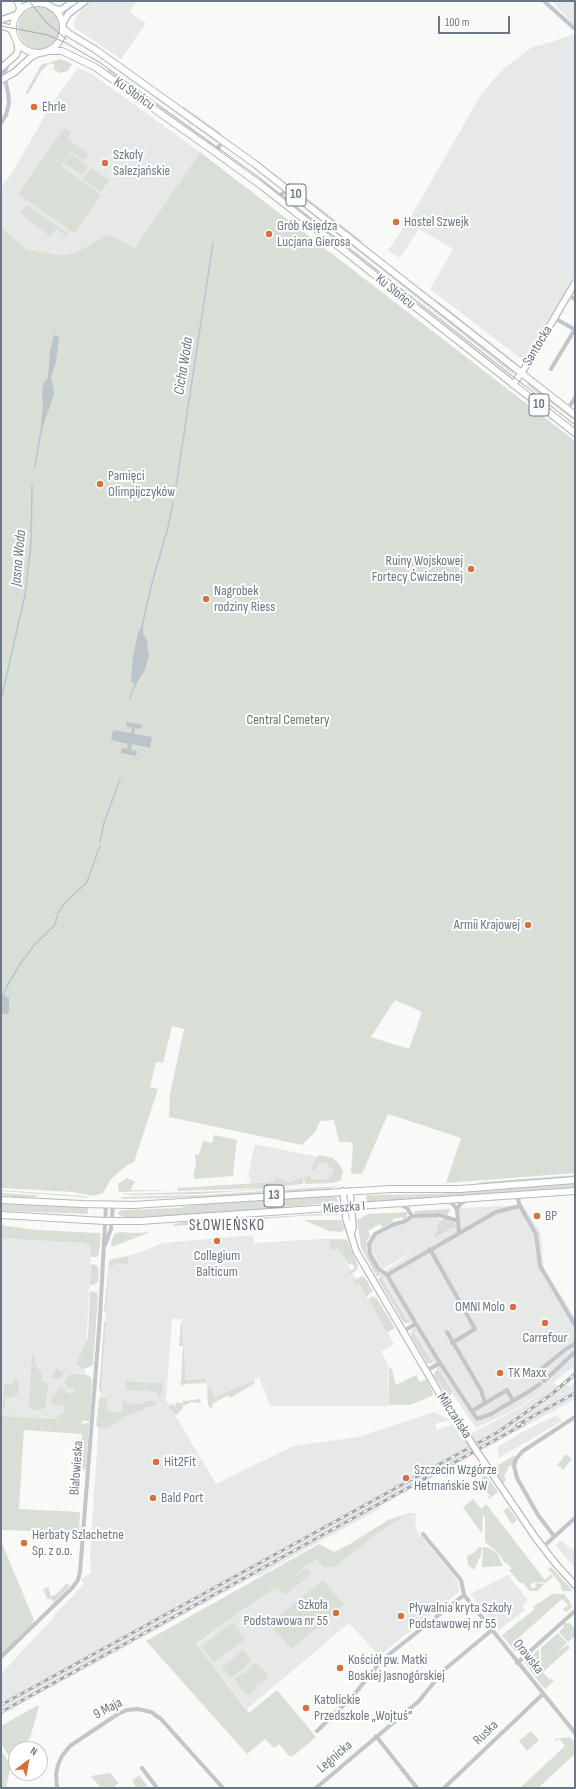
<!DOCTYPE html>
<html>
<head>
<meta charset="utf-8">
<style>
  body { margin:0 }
  #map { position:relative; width:576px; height:1789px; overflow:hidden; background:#f9faf8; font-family:"Sofia Sans Condensed",sans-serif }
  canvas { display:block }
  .frame { position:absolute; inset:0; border:2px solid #6c7786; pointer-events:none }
  .north { position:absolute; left:8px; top:1741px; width:40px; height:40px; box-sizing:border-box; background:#fff; border:1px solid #c4c9cf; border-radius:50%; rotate:31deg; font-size:11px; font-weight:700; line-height:16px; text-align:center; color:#6c7786 }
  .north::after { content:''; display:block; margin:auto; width:14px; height:18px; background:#d3723f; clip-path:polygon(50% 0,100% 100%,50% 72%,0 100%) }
  .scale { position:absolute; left:438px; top:16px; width:72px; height:18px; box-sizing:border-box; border:2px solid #6c7786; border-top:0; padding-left:5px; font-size:12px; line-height:14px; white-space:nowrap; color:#6c7786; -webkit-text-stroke:3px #fff; paint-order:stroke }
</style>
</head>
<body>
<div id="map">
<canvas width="576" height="1789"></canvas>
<div class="frame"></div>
<div class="north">N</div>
<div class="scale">100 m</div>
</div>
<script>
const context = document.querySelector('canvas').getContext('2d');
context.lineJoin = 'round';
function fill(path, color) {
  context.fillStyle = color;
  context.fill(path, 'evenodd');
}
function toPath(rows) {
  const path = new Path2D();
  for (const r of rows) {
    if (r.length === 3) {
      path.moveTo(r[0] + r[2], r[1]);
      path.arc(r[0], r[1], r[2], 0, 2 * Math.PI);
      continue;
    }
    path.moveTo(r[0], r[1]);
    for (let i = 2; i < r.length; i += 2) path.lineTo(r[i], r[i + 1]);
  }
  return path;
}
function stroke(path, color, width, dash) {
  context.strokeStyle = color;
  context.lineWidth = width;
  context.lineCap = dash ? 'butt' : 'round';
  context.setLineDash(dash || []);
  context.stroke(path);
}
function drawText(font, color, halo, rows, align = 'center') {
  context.font = font + ' "Sofia Sans Condensed",sans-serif';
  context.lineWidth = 4;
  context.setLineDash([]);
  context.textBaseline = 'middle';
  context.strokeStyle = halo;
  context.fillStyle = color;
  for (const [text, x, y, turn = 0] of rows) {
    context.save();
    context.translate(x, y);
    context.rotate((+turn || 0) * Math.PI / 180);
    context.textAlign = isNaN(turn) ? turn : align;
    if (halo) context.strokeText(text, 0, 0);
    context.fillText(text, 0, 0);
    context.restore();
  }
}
fill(toPath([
  [91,1,136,1,130,12,146,23,121,59,75,28,73,22,84,6],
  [552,1,575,1,575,26],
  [573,34,575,36,575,276,524,361,430,289,453,249,419,229,400,258,388,251,414,211,482,93,503,69,532,47,552,42],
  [78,68,92,74,200,152,135,248,109,234,73,254,59,255,26,249,1,227,1,187,14,170,51,105],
  [255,1144,332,1160,339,1179,251,1183,248,1175],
  [523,1205,541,1234,544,1268,575,1318,575,1366,520,1407,476,1428,447,1386,380,1274,419,1248,383,1269,379,1265,371,1249,370,1244,375,1236,391,1227,407,1223,413,1218,439,1216,438,1227,434,1236,435,1238,451,1228,456,1228,459,1208],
  [253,1235,254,1243,320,1239,334,1239,339,1242,346,1262,394,1344,381,1351,389,1366,388,1367,389,1406,270,1406,259,1376,249,1386,208,1402,207,1378,186,1379,182,1319,172,1319,166,1400,216,1484,293,1446,358,1437,434,1412,450,1420,435,1424,437,1430,453,1424,462,1438,522,1407,554,1382,558,1386,575,1371,575,1377,567,1385,568,1386,575,1383,575,1399,380,1506,381,1508,256,1577,255,1576,1,1715,1,1674,53,1618,52,1617,84,1584,81,1579,91,1573,90,1555,109,1267,119,1259,144,1251,162,1243],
  [1,1236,92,1241,82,1421,1,1416],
  [557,1415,562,1421,499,1458,497,1447,533,1426],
  [409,1513,416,1513,415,1524,418,1532,458,1581,459,1592,379,1656,349,1623,247,1709,196,1645,242,1610,278,1587,306,1566,317,1559,369,1540,372,1537],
  [561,1540,568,1547,575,1550,575,1568,555,1545],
  [508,1575,528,1600,522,1606,525,1610,499,1630,470,1594]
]), '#e7e9e8');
fill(toPath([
  [39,28,21],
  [61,59,72,64,68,71,60,73,53,69,55,65,50,63,42,70,28,94,25,94,41,65],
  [112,64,218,140,217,143,110,65],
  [108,69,215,146,211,146,106,71],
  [179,106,184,107,222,134,218,134],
  [64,128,71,132,67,139,89,154,84,161,71,152,61,166,101,195,74,233,18,194],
  [200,152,575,441,575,1173,446,1183,461,1138,388,1114,362,1174,353,1174,351,1172,353,1147,351,1142,339,1142,334,1120,320,1121,315,1132,302,1145,169,1117,170,1094,184,1029,172,1026,163,1063,156,1062,150,1087,158,1089,134,1162,126,1166,111,1179,103,1193,93,1196,73,1192,1,1188,1,227,26,249,59,255,73,254,109,234,135,248],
  [395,1000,422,1012,409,1049,371,1037],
  [71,154,88,166,82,175,64,163],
  [91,168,109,180,101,192,83,179],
  [294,188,362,241,359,242,297,193],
  [288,195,290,195,513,370,514,375],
  [285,199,512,377,510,378,286,202],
  [27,205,69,234,67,236,44,220,56,229,50,236,38,227,20,213],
  [435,299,520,366,515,365,435,302],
  [529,382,575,418,575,421,527,385],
  [214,1135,237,1140,233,1176,195,1179,193,1175,196,1165,195,1154,199,1155,203,1141,212,1143],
  [318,1155,333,1158,339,1164,343,1171,341,1180,334,1183,305,1184,304,1178,310,1176,311,1180,329,1179,329,1175,333,1174,333,1168,328,1167,328,1163,317,1163,317,1168,313,1167,316,1169,315,1170,311,1170],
  [575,1175,573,1177,468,1186,482,1182],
  [127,1178,136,1182,133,1184,131,1190,175,1190,119,1192,118,1184],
  [276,1178,289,1182,303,1178,303,1184,268,1188,178,1191,177,1188,273,1182],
  [575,1183,575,1187,367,1203,366,1195,439,1194],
  [337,1184,199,1194,134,1195,118,1194,227,1191],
  [339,1186,329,1189,204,1197,123,1199,120,1197,204,1195],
  [1,1190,83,1196,91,1198,1,1191],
  [1,1193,36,1195,38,1197,20,1198,1,1195],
  [329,1195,337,1197,338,1202,254,1210,140,1218,125,1218,118,1214,119,1211,122,1210,179,1208,206,1203],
  [1,1204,88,1207,88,1214,1,1211],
  [451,1209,447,1215,437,1213,416,1214,413,1211],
  [407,1212,407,1217,404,1220,402,1217,393,1219,393,1222,382,1227,380,1224,368,1231,370,1235,367,1241,366,1247,369,1255,381,1274,377,1277,361,1247,357,1220,368,1214],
  [335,1213,339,1215,302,1216,174,1226,173,1224,185,1222],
  [445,1219,455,1223,456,1228,451,1228,435,1238,434,1236,437,1230,439,1220],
  [304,1220,341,1220,345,1228,343,1231,341,1232,329,1231],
  [1,1225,36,1230,99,1233,101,1234,99,1253,97,1257,91,1257,90,1246,86,1243,1,1238],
  [120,1232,134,1233,150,1232,112,1247,111,1243,114,1234],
  [343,1239,347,1240,358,1266,357,1270,350,1274,348,1272,355,1268,352,1263,349,1265,338,1248,332,1251,329,1243,330,1240],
  [128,1256,128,1264,114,1263,113,1267,109,1267,106,1313,104,1312,109,1261,111,1259],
  [91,1264,96,1265,99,1269,98,1282,93,1285,90,1285],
  [383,1275,385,1276,382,1278,407,1320,409,1319,409,1323,404,1323,378,1279],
  [362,1276,365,1278,373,1291,366,1297,359,1284,356,1286,353,1281],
  [92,1291,97,1293,98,1297,93,1365,83,1369,76,1364,88,1337,90,1292],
  [373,1296,377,1299,395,1328,387,1333,368,1299],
  [104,1322,106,1322,101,1389,103,1390,101,1392,99,1390],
  [181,1322,182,1322,186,1380,206,1378,207,1388,211,1389,214,1397,254,1381,255,1383,230,1398,228,1395,212,1404,213,1407,211,1408,208,1405,207,1386,205,1383,184,1384,182,1387,181,1384,177,1384,181,1383,183,1346,179,1346],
  [414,1329,417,1331,414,1332,431,1360,433,1359,432,1363,427,1363,411,1336,411,1332],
  [32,1356,35,1356,35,1364,42,1375,42,1382,47,1382,48,1388,45,1407,39,1411,32,1409,29,1404],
  [56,1367,58,1368,58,1371,65,1371,65,1368,67,1369,60,1379,51,1378],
  [391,1367,396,1385,416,1375,420,1382,426,1379,433,1393,432,1396,410,1405,389,1405,389,1368],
  [441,1368,438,1370,439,1372,443,1370,444,1371,441,1373,452,1391,451,1395,448,1397,434,1376,435,1371],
  [74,1374,88,1375,92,1379,90,1421,82,1421,82,1424,89,1423,86,1469,84,1470,79,1467,82,1434,24,1430,19,1509,80,1512,79,1534,63,1535,63,1532,1,1530,1,1416,71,1420,55,1418,64,1413,63,1404,56,1406,52,1404,51,1399,61,1386,67,1393,72,1393,75,1390,74,1387,69,1389,64,1382,69,1375],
  [14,1380,19,1380,18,1393,14,1397,5,1397,5,1409,23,1411,6,1410,3,1408,4,1384,13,1384],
  [126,1381,146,1383,145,1391,126,1390],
  [147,1383,163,1383,161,1395,158,1396,157,1392,146,1391],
  [101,1398,108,1399,107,1412,122,1412,123,1399,125,1400,125,1403,139,1404,141,1401,141,1404,144,1404,145,1401,155,1401,157,1404,126,1416,108,1428,99,1428,96,1425,99,1399],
  [200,1399,201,1401,199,1403,191,1402,184,1406,182,1404,183,1408,177,1415,174,1414,169,1406,172,1403,174,1406,176,1405,175,1403,183,1403,183,1400,185,1401],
  [566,1454,572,1459,563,1470,557,1465],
  [516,1456,513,1465,509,1466,504,1477,506,1480,503,1483,494,1468,511,1457],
  [485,1474,498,1492,489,1499,488,1497,490,1496,484,1489,481,1491,481,1481,483,1476],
  [473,1499,480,1507,483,1514,482,1534,463,1507],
  [486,1504,545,1580,551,1574,553,1577,546,1583,534,1582,530,1585,533,1589,536,1587,535,1583,544,1584,538,1591,530,1591,523,1583,520,1583,509,1570,512,1569,508,1564,505,1563,499,1554,485,1542,485,1518,481,1509],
  [508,1507,517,1520,512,1524,503,1511],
  [409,1513,372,1537,369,1540,334,1567,324,1567,317,1559,306,1566,288,1580,307,1568,311,1574,285,1595,278,1587,242,1610,196,1644,249,1713,277,1690,316,1737,293,1756,289,1756,279,1744,274,1748,265,1739,247,1754,146,1641,319,1544,334,1552,350,1544,388,1520],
  [1,1541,34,1620,32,1624,1,1655],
  [479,1547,482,1547,481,1555,474,1570,468,1565,467,1556,475,1552],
  [483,1547,489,1548,497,1553,503,1566,482,1567],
  [551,1567,573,1591,563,1591,561,1588,561,1585,548,1569],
  [323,1580,344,1605,291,1649,270,1624],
  [67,1583,70,1586,54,1602,50,1598,48,1600,43,1589,48,1587,51,1596,55,1595],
  [552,1594,564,1594,570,1602,572,1607,566,1612,563,1609,568,1605,562,1599,515,1641,520,1647,524,1644,527,1647,522,1652,515,1651,502,1635,535,1609,533,1607],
  [233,1622,245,1639,214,1662,202,1646],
  [563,1623,570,1623,575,1629,574,1637,568,1642,559,1632,564,1627],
  [558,1633,567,1643,556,1653,567,1645,575,1654,570,1648,543,1672,550,1680,552,1678,554,1681,545,1689,535,1677,541,1661,541,1648],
  [539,1649,539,1659,537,1660,536,1663,538,1664,534,1676,523,1660,527,1656,529,1659],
  [243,1650,252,1661,231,1678,222,1667],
  [255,1663,256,1665,258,1664,267,1675,266,1676,268,1678,259,1685,257,1683,255,1685,257,1688,248,1695,246,1692,245,1693,236,1683,237,1681,235,1679,244,1672,246,1674,248,1672,246,1670],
  [38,1705,39,1707,30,1738,19,1749,16,1749,15,1759,10,1758,1,1744,1,1726],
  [531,1731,539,1740,527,1751,519,1741],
  [570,1737,575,1743,575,1754,538,1788,520,1788,565,1746,559,1739,556,1741,555,1739],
  [1,1750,11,1765,6,1788,1,1788],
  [110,1773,119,1783,113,1788,101,1788,91,1776],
  [139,1775,149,1788,137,1788,132,1781]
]), '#d9ded7');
fill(toPath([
  [54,335,59,337,56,362,51,377,54,394,43,426,41,426,43,404,42,394,44,382,48,378,50,351],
  [143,625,143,634,148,641,147,645,149,654,145,670,136,684,134,684,131,681,133,656,138,633],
  [127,722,142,725,141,729,135,728,134,734,152,737,150,748,132,744,131,750,137,751,136,756,121,753,122,748,127,749,128,744,111,740,113,730,131,733,132,728,126,726],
  [2,995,9,998,9,1011,7,1015,1,1013]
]), '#bbc4c9');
stroke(toPath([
  [35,466,42,426],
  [175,493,213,243],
  [142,626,152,583,168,527,173,502],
  [130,698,136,683],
  [1,700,25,595,31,543,32,486],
  [100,841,104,823,120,779],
  [58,913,64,904,87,882,100,845],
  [3,996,7,986,20,964,35,944,55,925,57,916]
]), '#bbc4c9', 1.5);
const secondary = toPath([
  [52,8,61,10,74,1],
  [1,20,18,14],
  [63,23,68,14,85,1],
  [1,26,9,28,13,32],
  [1,68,16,55,18,50,17,42],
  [1,80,15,72,31,57,39,53],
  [513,385,526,366,575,283],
  [343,1191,346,1219,356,1251,442,1398,467,1436],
  [350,1191,353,1227,351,1234],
  [478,1453,535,1537,555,1563,575,1585]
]);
const primary = toPath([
  [17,1,20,7,19,12],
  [38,28,25],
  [63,28,68,33,96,50,255,164,575,415],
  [48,51,62,51,95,67,215,152,262,186,575,433],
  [1,1200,82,1204,133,1205,391,1189,460,1189,575,1180],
  [1,1215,105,1221,140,1221,575,1191]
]);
stroke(secondary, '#b7babf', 8);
stroke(primary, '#b6b9bd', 8);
stroke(toPath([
  [544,1,575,29],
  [1,123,6,115,9,103,8,93,4,74,8,64],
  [215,152,223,141],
  [278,199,287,188],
  [568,295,575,299],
  [554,318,574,329],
  [551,369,575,329],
  [567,410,575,398],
  [447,1201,453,1204,457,1210,459,1233],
  [520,1206,536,1234,540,1266,575,1325],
  [457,1210,460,1204,467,1200],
  [412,1216,439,1215,458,1221],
  [105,1245,111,1229,113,1205],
  [430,1249,475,1329,452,1343],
  [387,1275,378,1268,370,1254,369,1244,375,1234,392,1225,406,1221,412,1216,407,1208,399,1204],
  [416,1324,387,1275,496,1212,520,1206,517,1195],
  [403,1331,416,1324,440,1363,426,1371],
  [447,1332,481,1390,485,1403],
  [575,1344,566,1349,539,1371,544,1381,575,1352],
  [440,1363,477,1419,491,1414,528,1392,540,1384],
  [472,1411,507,1390,513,1401],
  [423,1534,461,1580,464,1595,575,1733],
  [554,1536,538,1515,517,1478,514,1466,516,1459,523,1451,575,1417],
  [543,1547,575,1518],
  [1,1657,72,1588,78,1580,80,1572,100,1317,106,1205],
  [517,1663,575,1611],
  [317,1731,353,1696,382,1660,464,1595],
  [376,1736,417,1788],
  [142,1768,157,1788],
  [57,1788,56,1774,58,1765,62,1756,70,1746,118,1714,127,1710,138,1709,151,1712,161,1719,223,1788],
  [316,1788,419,1701,444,1670,492,1630],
  [444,1788,543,1694]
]), '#c2c5c9', 4);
stroke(secondary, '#fff', 5.5);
stroke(primary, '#fff', 6);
stroke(toPath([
  [29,1,46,22,66,39],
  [1,26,48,35,66,43,99,62,257,176,575,425]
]), '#a4a8af', 1);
const rail = toPath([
  [517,1425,575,1393],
  [1,1705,498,1432,552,1394,575,1374],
  [1,1712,524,1424]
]);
stroke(rail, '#a4a8af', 3);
stroke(rail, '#fff', 1.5, [4.5]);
const secondaryBridge = toPath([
  [467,1436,478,1453]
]);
stroke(secondaryBridge, '#b7babf', 8, []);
stroke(secondaryBridge, '#fff', 5.5);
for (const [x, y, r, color] of [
  [34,107,4,"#d3723f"],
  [105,163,4,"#d3723f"],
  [396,222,4,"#d3723f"],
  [269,234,4,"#d3723f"],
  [100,484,4,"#d3723f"],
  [471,569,4,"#d3723f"],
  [206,599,4,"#d3723f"],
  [528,925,4,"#d3723f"],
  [537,1216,4,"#d3723f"],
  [217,1241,4,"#d3723f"],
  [513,1307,4,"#d3723f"],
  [545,1323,4,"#d3723f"],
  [500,1373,4,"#d3723f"],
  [156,1462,4,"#d3723f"],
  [406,1478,4,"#d3723f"],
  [153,1498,4,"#d3723f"],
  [24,1543,4,"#d3723f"],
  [336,1613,4,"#d3723f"],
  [401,1616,4,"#d3723f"],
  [340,1668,4,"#d3723f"],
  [306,1708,4,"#d3723f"]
]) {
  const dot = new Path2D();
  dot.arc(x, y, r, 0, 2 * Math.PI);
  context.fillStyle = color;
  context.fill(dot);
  stroke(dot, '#fff', 1.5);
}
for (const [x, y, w] of [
  [296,195,20],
  [539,405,20],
  [274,1196,20]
]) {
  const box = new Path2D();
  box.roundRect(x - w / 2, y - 11, w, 22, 3);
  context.fillStyle = '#fff';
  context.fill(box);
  stroke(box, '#6c7786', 1);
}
drawText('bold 13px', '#6c7786', null, [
  ["10",296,195],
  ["10",539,405],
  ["13",274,1196]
]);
drawText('14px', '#6c7786', '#fff', [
  ["Ku Słońcu",134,94,35],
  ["Ku Słońcu",395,292,39],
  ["Santocka",538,346,-59],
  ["Mieszka I",344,1208,-4],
  ["Milczańska",454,1416,57],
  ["Białowieska",77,1468,-86],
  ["Orawska",528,1657,51],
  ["9 Maja",108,1709,-27],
  ["Ruska",486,1733,-44],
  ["Legnicka",335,1757,-41]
]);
drawText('14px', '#6c7786', '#fff', [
  ["Ehrle",42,107],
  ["Szkoły",113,155],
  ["Salezjańskie",113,171],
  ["Hostel Szwejk",404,222],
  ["Grób Księdza",277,226],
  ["Lucjana Gierosa",277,242],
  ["Pamięci",108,476],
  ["Olimpijczyków",108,492],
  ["Ruiny Wojskowej",463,561,"right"],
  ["Fortecy Ćwiczebnej",463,577,"right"],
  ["Nagrobek",214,591],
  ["rodziny Riess",214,607],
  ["Armii Krajowej",520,925,"right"],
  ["BP",545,1216],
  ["Collegium",217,1256,"center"],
  ["Balticum",217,1272,"center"],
  ["OMNI Molo",505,1307,"right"],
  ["Carrefour",545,1338,"center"],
  ["TK Maxx",508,1373],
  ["Hit2Fit",164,1462],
  ["Szczecin Wzgórze",414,1470],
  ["Hetmańskie SW",414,1486],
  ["Bald Port",161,1498],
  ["Herbaty Szlachetne",32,1535],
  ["Sp. z o.o.",32,1551],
  ["Szkoła",328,1605,"right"],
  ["Podstawowa nr 55",328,1621,"right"],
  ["Pływalnia kryta Szkoły",409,1608],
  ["Podstawowej nr 55",409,1624],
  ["Kościół pw. Matki",348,1660],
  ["Boskiej Jasnogórskiej",348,1676],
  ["Katolickie",314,1700],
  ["Przedszkole „Wojtuś”",314,1716]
], 'left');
drawText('14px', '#677866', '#fff', [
  ["Central Cemetery",288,720]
]);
drawText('italic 15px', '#677780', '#fff', [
  ["Cicha Woda",184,366,-81],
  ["Jasna Woda",19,558,-85]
]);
context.letterSpacing = '1px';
drawText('15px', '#59616c', '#fff', [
  ["SŁOWIEŃSKO",227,1226]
]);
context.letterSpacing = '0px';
</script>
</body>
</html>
